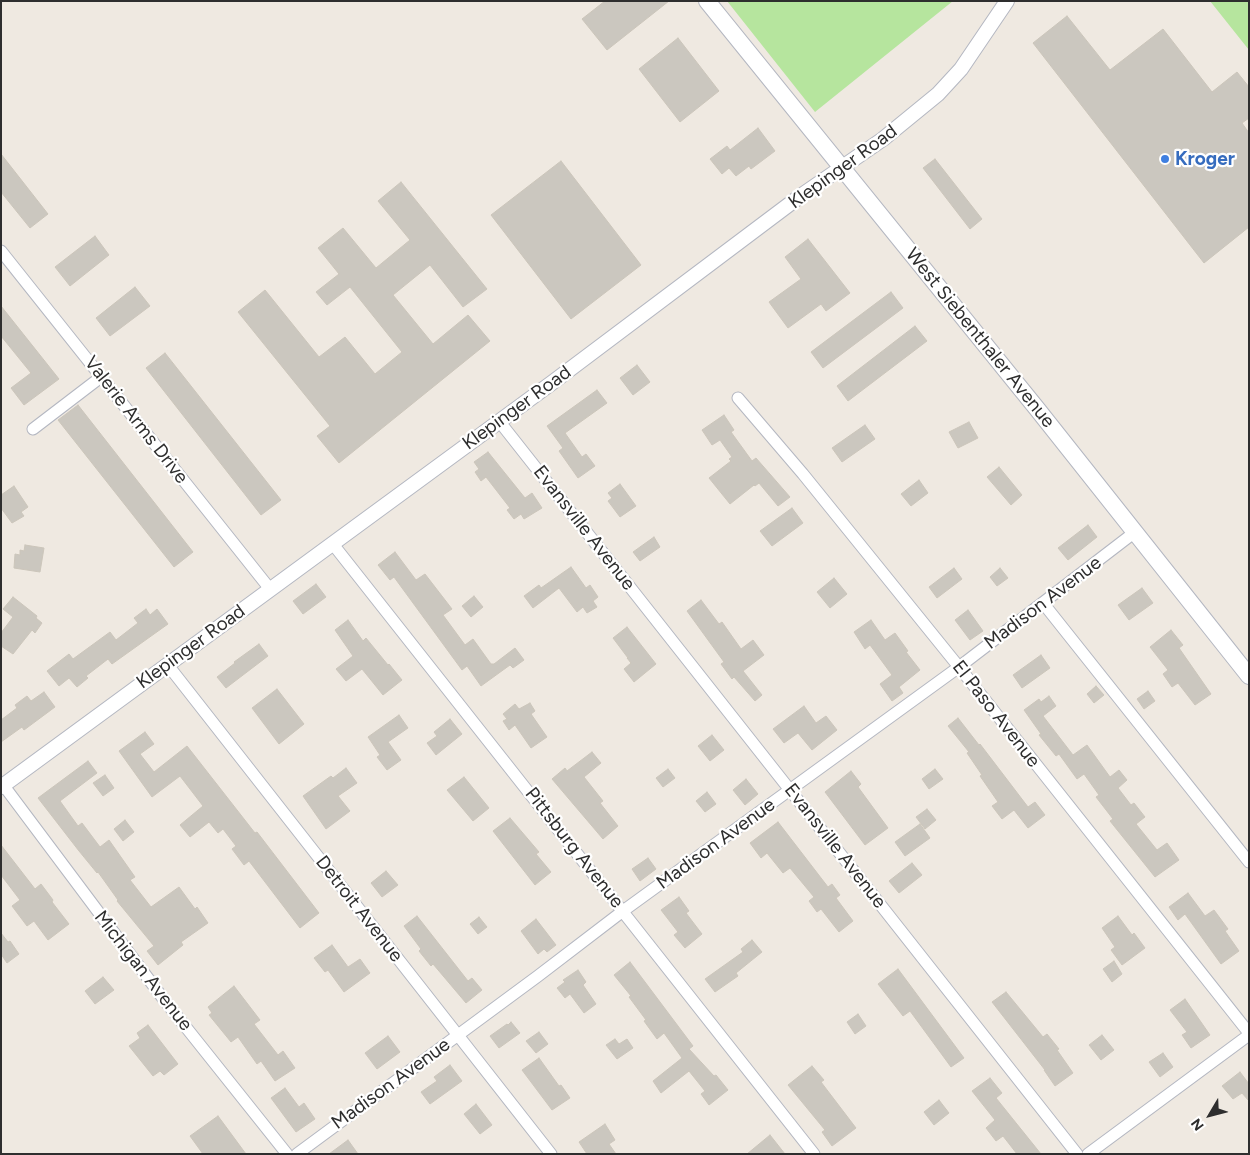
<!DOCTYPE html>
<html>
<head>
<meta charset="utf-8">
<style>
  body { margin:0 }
  #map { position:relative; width:1250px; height:1155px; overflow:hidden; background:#efe9e1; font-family:Figtree,sans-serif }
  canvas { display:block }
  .frame { position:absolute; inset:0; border:2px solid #2e2e2e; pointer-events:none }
  .north { position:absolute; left:1185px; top:1090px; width:50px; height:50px; -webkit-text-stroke:4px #fff; paint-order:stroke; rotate:233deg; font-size:14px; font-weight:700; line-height:20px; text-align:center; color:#2e2e2e }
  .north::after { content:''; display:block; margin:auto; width:18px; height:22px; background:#2e2e2e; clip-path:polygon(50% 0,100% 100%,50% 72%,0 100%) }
</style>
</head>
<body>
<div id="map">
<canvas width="1250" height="1155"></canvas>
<div class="frame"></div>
<div class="north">N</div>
</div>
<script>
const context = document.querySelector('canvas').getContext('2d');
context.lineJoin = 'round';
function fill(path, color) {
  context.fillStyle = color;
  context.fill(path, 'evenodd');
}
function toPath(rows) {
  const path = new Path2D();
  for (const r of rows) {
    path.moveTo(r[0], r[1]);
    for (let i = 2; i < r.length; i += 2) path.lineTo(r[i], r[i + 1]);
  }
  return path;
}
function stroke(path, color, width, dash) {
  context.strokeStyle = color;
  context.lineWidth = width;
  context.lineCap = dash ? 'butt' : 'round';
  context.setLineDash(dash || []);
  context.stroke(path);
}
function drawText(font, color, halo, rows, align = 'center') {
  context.font = font + ' Figtree,sans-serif';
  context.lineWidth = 4.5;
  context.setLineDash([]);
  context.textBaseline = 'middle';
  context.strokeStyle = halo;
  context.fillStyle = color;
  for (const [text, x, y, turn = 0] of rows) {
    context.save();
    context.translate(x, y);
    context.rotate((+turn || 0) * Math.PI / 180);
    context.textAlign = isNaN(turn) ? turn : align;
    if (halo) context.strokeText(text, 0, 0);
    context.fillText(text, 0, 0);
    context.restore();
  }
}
fill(toPath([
  [727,1,953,1,815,112],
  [1210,1,1249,1,1249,50]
]), '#b6e59e');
const building = toPath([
  [605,1,669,1,607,50,582,19,605,1],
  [1067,16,1110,70,1163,29,1212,92,1237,72,1249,87,1249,118,1242,123,1249,133,1249,227,1204,263,1033,43,1067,16],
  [678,38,719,91,680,122,639,69,678,38],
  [758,128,775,151,751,169,749,166,736,176,729,168,722,174,710,159,727,146,730,150,758,128],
  [1,154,48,214,30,228,1,192,1,154],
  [935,159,982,219,970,229,923,168,935,159],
  [561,161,641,265,571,319,491,215,561,161],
  [401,182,487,289,463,307,430,265,393,295,433,344,468,315,490,341,339,463,317,436,330,426,238,312,265,290,319,357,345,337,375,374,402,352,350,287,327,305,316,292,339,274,318,248,343,228,376,268,410,240,378,201,401,182],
  [95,236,109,255,70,286,55,267,95,236],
  [808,239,850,293,826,311,821,304,788,328,769,302,801,279,785,257,808,239],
  [135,287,150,306,110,336,96,318,135,287],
  [891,292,903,308,823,368,811,352,891,292],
  [1,306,59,379,24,405,11,388,31,373,1,336,1,306],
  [915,326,927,341,848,401,837,386,915,326],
  [165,353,281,500,261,515,146,368,165,353],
  [637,365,650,382,633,395,620,378,637,365],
  [597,390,607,403,565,433,582,457,586,454,595,466,578,478,559,451,563,448,547,426,597,390],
  [78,405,193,552,174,567,58,420,78,405],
  [724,415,734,430,731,432,752,461,756,458,790,497,778,506,759,483,755,486,754,485,730,504,709,478,731,461,729,459,732,457,720,440,712,445,702,430,724,415],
  [969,422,978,438,958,448,949,432,969,422],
  [865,425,875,439,842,462,832,448,865,425],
  [488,452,525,498,532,493,542,508,524,519,521,514,514,519,507,510,510,508,486,477,481,481,475,472,479,469,474,462,488,452],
  [999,467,1022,495,1011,505,987,477,999,467],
  [919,480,928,493,911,506,901,494,919,480],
  [620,484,636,506,620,517,608,501,612,498,608,493,620,484],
  [14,486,28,507,21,512,24,516,12,523,1,508,1,495,14,486],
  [792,508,803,523,772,546,760,531,792,508],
  [1088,525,1097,537,1068,560,1058,548,1088,525],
  [654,537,660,547,640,561,633,552,654,537],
  [25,545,44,548,40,572,14,568,15,554,20,555,20,550,24,551,25,545],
  [395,552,416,580,425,574,452,609,443,615,465,645,473,639,491,664,494,664,515,648,524,660,513,668,510,665,481,686,467,666,462,670,394,577,390,580,378,565,395,552],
  [571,567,586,588,590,585,598,597,593,601,597,607,587,613,583,607,577,612,559,588,533,608,524,596,539,585,541,588,571,567],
  [954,568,962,579,937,598,929,587,954,568],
  [1000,568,1008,578,997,586,990,577,1000,568],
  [834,578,847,594,830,608,817,592,834,578],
  [316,584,326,597,303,614,293,601,316,584],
  [1142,588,1153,603,1129,620,1118,605,1142,588],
  [474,596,483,607,471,617,462,606,474,596],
  [13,597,37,616,36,618,42,623,35,633,32,630,13,654,1,646,1,633,13,617,3,609,13,597],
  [701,600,719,624,722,622,741,649,753,640,764,655,743,671,762,695,755,701,734,677,732,679,721,664,724,662,687,611,701,600],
  [146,609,150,615,157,609,168,624,112,664,108,659,86,676,88,678,77,687,69,678,59,686,47,671,69,654,73,659,110,632,116,640,138,623,134,618,146,609],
  [968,610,983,631,970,640,955,620,968,610],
  [348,620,363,641,366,638,388,665,389,664,402,680,383,695,362,669,346,681,336,669,353,656,335,630,348,620],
  [871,620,885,640,895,633,908,651,906,652,920,670,899,687,903,693,892,701,880,684,892,675,870,645,865,649,854,632,871,620],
  [627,627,656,664,634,682,624,669,631,663,627,658,628,658,613,638,627,627],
  [1171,630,1183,645,1179,648,1211,694,1195,705,1178,683,1172,687,1163,674,1168,670,1150,647,1171,630],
  [259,644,268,656,226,688,217,677,235,663,234,662,259,644],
  [1041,655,1050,668,1022,688,1013,675,1041,655],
  [1096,686,1104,695,1094,703,1087,694,1096,686],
  [277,689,304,724,279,744,252,708,277,689],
  [1148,691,1155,701,1144,709,1137,699,1148,691],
  [44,692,55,707,24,730,22,727,1,742,1,720,17,708,15,705,27,696,31,701,44,692],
  [1049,696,1056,706,1043,716,1073,755,1087,745,1110,777,1119,770,1127,780,1118,788,1131,805,1134,803,1145,817,1136,824,1157,850,1167,843,1179,860,1155,877,1110,821,1113,819,1096,797,1099,795,1084,774,1077,779,1059,754,1056,756,1039,735,1041,734,1024,710,1039,699,1041,702,1049,696],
  [530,703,535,711,531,714,547,737,531,748,515,725,509,730,503,721,507,719,503,714,515,704,519,709,530,703],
  [804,706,816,723,826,716,837,730,812,750,798,733,784,743,773,729,804,706],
  [399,715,408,728,388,742,401,760,387,770,377,757,380,755,368,737,399,715],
  [958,718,979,745,980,744,1028,807,1035,802,1045,815,1028,828,1014,810,1002,819,992,806,998,802,980,776,982,775,967,753,969,752,948,726,958,718],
  [450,719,462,734,436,755,427,743,437,736,434,732,450,719],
  [145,732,154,744,140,754,154,772,187,746,255,833,257,832,319,913,300,928,249,861,244,865,232,849,236,846,223,829,218,833,209,822,190,837,180,825,203,806,180,776,152,797,119,751,145,732],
  [712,735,724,750,710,761,698,746,712,735],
  [592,752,601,763,584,777,603,801,600,803,618,826,603,839,552,779,565,768,567,771,592,752],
  [88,761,97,773,60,801,78,826,82,823,100,847,109,840,135,877,130,880,151,907,179,887,195,909,197,907,208,923,181,942,183,945,158,965,147,951,154,946,117,901,118,900,98,872,97,873,79,851,38,798,88,761],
  [346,768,357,783,338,796,350,811,326,829,303,796,331,776,333,778,346,768],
  [668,769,675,778,663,787,656,778,668,769],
  [935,769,943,779,929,789,922,779,935,769],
  [851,771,861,784,858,787,888,828,865,845,825,792,851,771],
  [105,775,114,788,103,796,93,783,105,775],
  [464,777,489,808,473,821,447,790,464,777],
  [746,779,758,794,745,805,733,790,746,779],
  [707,792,716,804,705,812,696,801,707,792],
  [927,809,936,820,925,829,916,817,927,809],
  [510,818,539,852,536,854,551,872,535,885,493,831,510,818],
  [125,820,134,832,123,841,114,829,125,820],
  [778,822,828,887,832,884,840,895,836,898,853,921,839,932,821,909,817,912,809,901,814,897,790,868,783,873,767,853,761,858,750,843,778,822],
  [920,824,930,838,905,856,895,842,920,824],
  [1,845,35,889,41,884,53,900,52,902,69,924,48,940,34,921,27,926,12,906,20,900,1,875,1,845],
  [648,858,656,869,640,881,632,869,648,858],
  [912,863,922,875,899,893,889,881,912,863],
  [386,871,398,885,382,897,371,883,386,871],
  [1188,893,1205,916,1214,910,1228,929,1225,931,1239,951,1221,964,1185,914,1178,920,1169,907,1188,893],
  [679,897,689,911,686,913,702,934,685,948,674,935,678,932,661,910,679,897],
  [417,916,468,981,472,978,482,990,466,1003,433,964,431,966,419,951,421,949,404,926,417,916],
  [1118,916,1132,935,1134,933,1145,948,1122,965,1111,950,1115,947,1102,928,1118,916],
  [479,917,487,927,478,934,470,924,479,917],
  [536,919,556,945,547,952,544,949,538,954,521,931,536,919],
  [1,933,8,942,10,941,19,954,7,963,1,954,1,933],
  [752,940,762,952,736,973,738,976,715,992,705,979,743,952,741,949,752,940],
  [332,945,348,967,360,959,370,973,344,992,328,970,325,972,314,958,332,945],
  [1114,961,1122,974,1112,982,1103,969,1114,961],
  [630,962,693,1046,689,1049,714,1076,716,1075,728,1090,709,1105,701,1094,705,1091,689,1071,661,1093,653,1081,682,1058,664,1033,657,1039,644,1021,646,1020,629,997,631,996,614,975,630,962],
  [898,969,964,1058,951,1067,910,1011,903,1016,878,984,898,969],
  [578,970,586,982,583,985,596,1004,584,1013,570,994,565,998,557,988,565,982,563,980,578,970],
  [103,977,114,990,95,1004,85,991,103,977],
  [234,986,260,1020,254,1024,278,1055,283,1051,295,1068,275,1081,261,1061,257,1064,238,1037,231,1042,209,1015,212,1013,208,1007,234,986],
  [1006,992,1043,1037,1047,1034,1059,1049,1057,1050,1073,1073,1055,1086,1044,1070,1045,1070,992,1002,1006,992],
  [1185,999,1210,1035,1191,1048,1182,1035,1187,1032,1170,1010,1185,999],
  [858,1014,866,1026,855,1034,847,1022,858,1014],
  [511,1022,520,1033,499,1048,490,1036,507,1024,508,1025,511,1022],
  [148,1025,178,1064,164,1075,160,1071,153,1076,129,1046,140,1038,137,1033,148,1025],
  [539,1032,548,1044,536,1053,526,1041,539,1032],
  [1102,1035,1114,1050,1101,1060,1089,1045,1102,1035],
  [388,1036,400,1052,377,1069,365,1053,388,1036],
  [615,1039,619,1044,627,1039,633,1048,617,1059,606,1045,615,1039],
  [1163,1053,1173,1067,1160,1077,1149,1062,1163,1053],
  [539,1058,559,1086,561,1085,570,1098,552,1110,522,1070,539,1058],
  [450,1065,462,1081,430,1104,421,1092,437,1081,434,1077,450,1065],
  [812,1066,824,1080,821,1082,856,1128,832,1146,822,1132,825,1130,788,1085,812,1066],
  [1240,1072,1249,1084,1249,1101,1242,1093,1233,1099,1222,1086,1240,1072],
  [990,1078,1002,1093,996,1098,1041,1154,1017,1154,1003,1136,996,1141,986,1128,995,1120,972,1091,990,1078],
  [285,1088,299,1107,304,1103,315,1119,296,1132,271,1098,285,1088],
  [939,1100,949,1113,934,1125,924,1112,939,1100],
  [476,1104,492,1125,480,1134,464,1114,476,1104],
  [218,1116,246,1154,203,1154,190,1136,218,1116],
  [605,1124,615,1140,609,1144,616,1154,587,1154,579,1142,605,1124],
  [770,1135,785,1154,747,1154,770,1135],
  [348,1140,358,1154,329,1154,348,1140]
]);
fill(building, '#cbc7bf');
stroke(building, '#cbc5ba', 1);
const minor = toPath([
  [1,251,270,589],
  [738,398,803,474,959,667,1249,1033],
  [499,421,1077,1154],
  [33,429,101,377],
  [332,543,814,1154],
  [1043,603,1249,862],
  [167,664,551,1154],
  [4,786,165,1001,287,1154],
  [297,1154,538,976,623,911,959,667,1135,532],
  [1088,1154,1249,1035]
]);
const tertiary = toPath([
  [1,787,553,382,799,197,883,139,938,94,961,69,1007,1]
]);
const secondary = toPath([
  [707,1,1038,410,1249,676]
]);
stroke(minor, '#b4b7c1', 13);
stroke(tertiary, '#b4b7c1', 16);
stroke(secondary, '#b4b7c1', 18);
stroke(minor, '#fff', 11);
stroke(tertiary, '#fff', 14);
stroke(secondary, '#fff', 16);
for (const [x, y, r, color] of [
  [1165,159,5,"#3f7fe0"]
]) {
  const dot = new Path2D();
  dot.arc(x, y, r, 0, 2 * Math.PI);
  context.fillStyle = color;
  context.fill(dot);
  stroke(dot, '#fff', 2);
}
drawText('bold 19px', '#366cbe', '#fff', [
  ["Kroger",1175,159]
], 'left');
drawText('19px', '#2e2e2e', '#fff', [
  ["Klepinger Road",843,167,-36],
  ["West Siebenthaler Avenue",980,338,51],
  ["Klepinger Road",517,408,-36],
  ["Valerie Arms Drive",136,420,52],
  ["Evansville Avenue",584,528,52],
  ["Madison Avenue",1043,603,-37],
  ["Klepinger Road",191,647,-36],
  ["El Paso Avenue",996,714,52],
  ["Madison Avenue",716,844,-36],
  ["Evansville Avenue",835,846,52],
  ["Pittsburg Avenue",574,848,52],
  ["Detroit Avenue",359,909,52],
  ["Michigan Avenue",143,971,52],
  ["Madison Avenue",391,1084,-36]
]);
</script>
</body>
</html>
